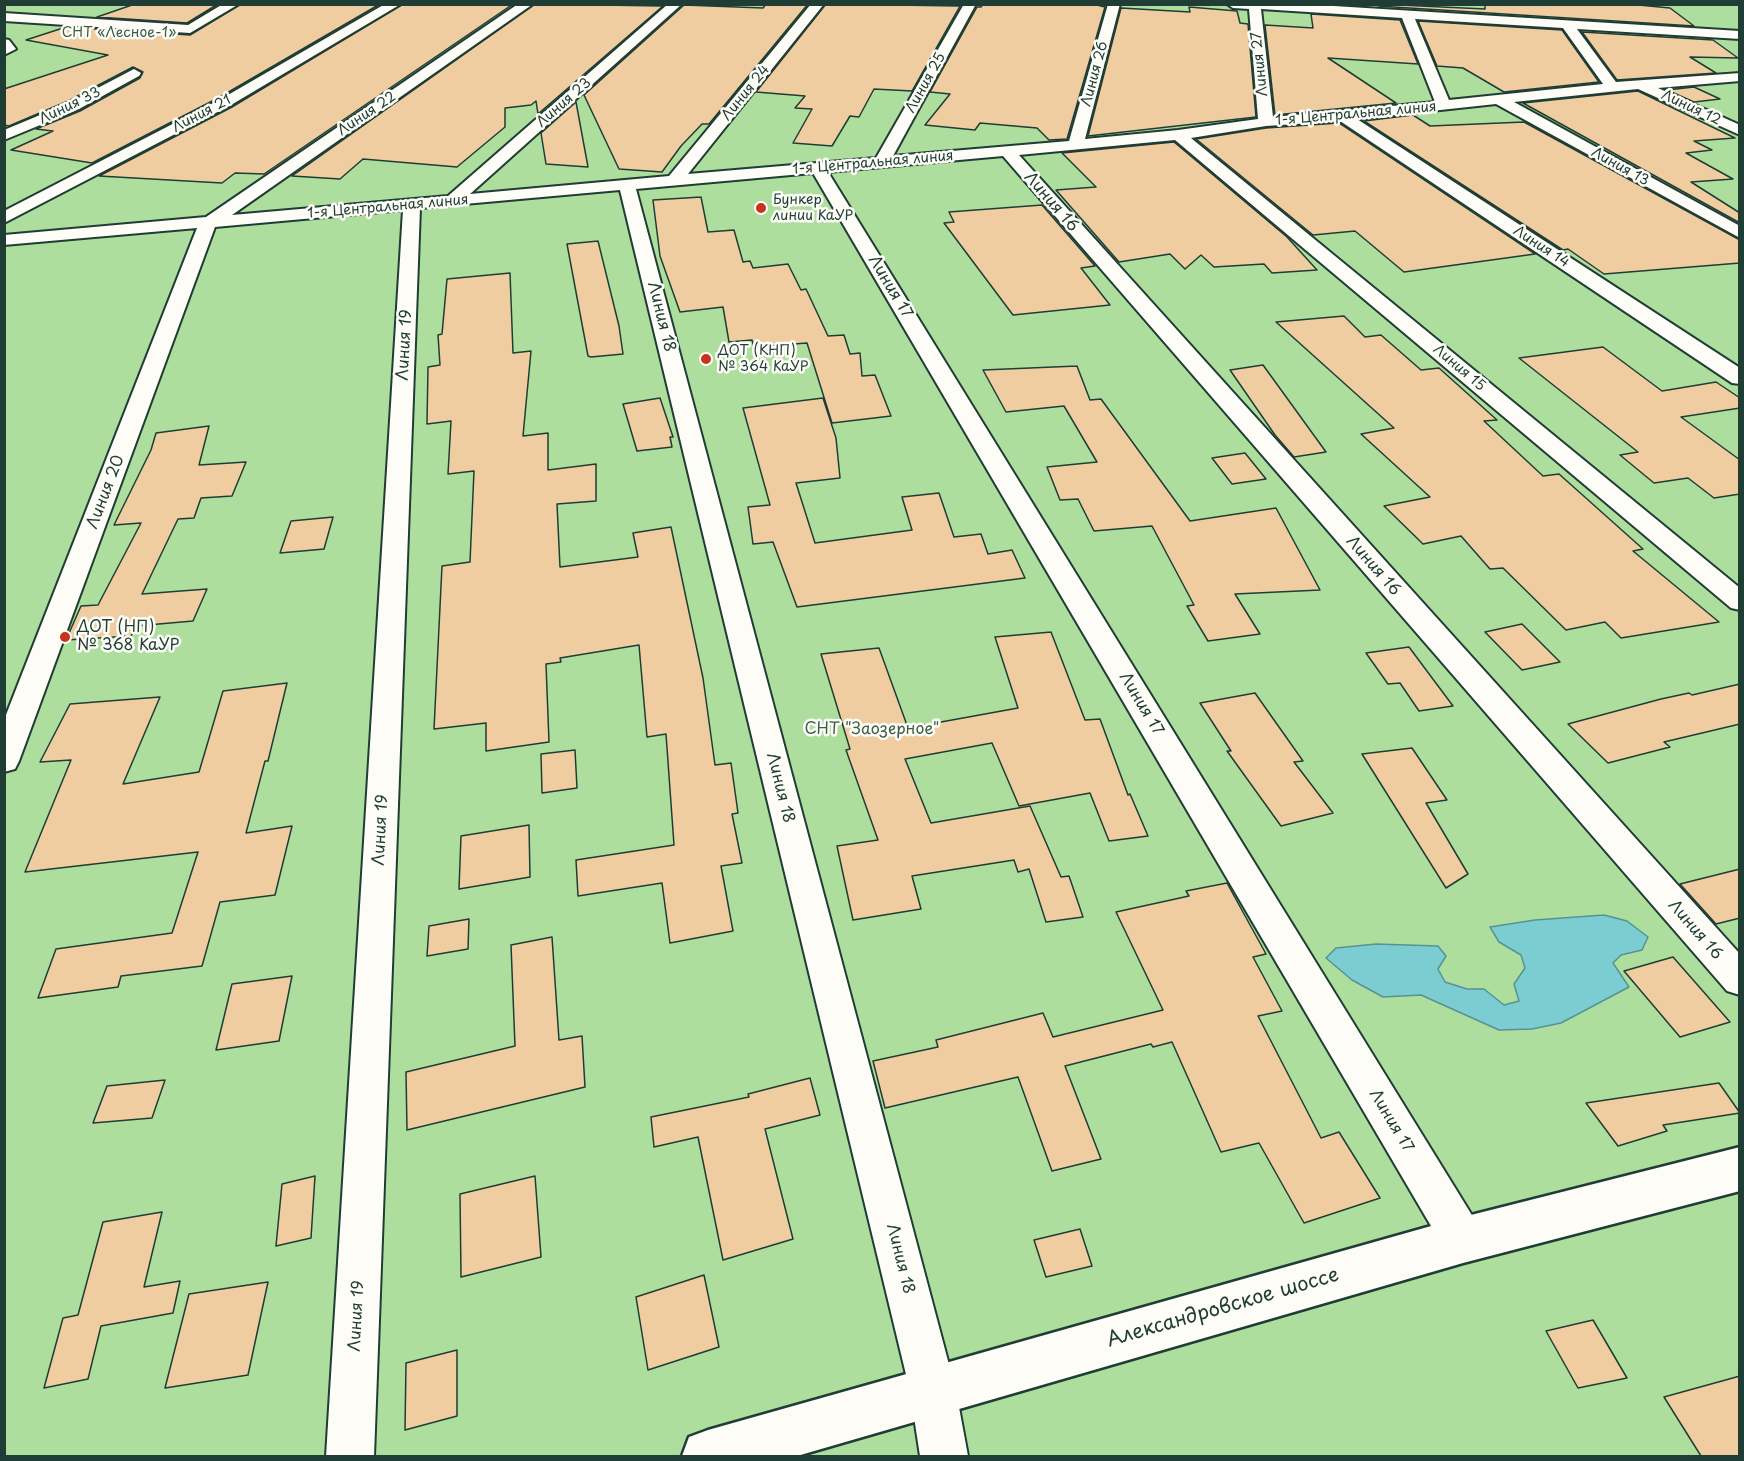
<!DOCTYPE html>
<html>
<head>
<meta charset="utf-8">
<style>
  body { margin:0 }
  #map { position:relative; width:1744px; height:1461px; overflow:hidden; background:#faf3e6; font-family:"Playpen Sans",sans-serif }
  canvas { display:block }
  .frame { position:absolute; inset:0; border:6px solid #1f3d34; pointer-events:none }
</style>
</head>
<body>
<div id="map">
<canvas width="1744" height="1461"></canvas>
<div class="frame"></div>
</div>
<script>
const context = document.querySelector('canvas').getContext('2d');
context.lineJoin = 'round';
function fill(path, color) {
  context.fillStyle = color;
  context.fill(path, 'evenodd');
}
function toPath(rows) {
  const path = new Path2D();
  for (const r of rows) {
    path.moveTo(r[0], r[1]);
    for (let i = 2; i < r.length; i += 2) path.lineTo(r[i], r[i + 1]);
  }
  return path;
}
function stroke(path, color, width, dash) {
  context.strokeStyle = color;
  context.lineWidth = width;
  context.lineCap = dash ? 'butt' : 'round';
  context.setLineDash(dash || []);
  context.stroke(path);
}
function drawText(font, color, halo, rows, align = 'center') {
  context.font = font + ' "Playpen Sans",sans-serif';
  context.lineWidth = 5;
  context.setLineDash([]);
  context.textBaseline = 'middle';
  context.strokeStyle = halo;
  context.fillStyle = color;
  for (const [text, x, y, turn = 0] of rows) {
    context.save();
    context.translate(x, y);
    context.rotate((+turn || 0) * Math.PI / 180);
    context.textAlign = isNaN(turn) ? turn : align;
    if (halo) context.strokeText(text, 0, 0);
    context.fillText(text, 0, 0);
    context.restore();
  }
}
fill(toPath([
  [5,5,1739,5,1739,1456,5,1456]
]), '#aede9e');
const water = toPath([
  [1604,915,1627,921,1648,937,1642,950,1621,955,1613,963,1629,987,1561,1023,1532,1029,1499,1030,1421,995,1383,997,1352,980,1326,958,1336,948,1376,944,1438,946,1446,956,1438,969,1445,982,1467,989,1484,989,1504,1005,1519,1001,1514,984,1525,968,1521,955,1499,942,1490,927,1535,920,1604,915]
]);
fill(water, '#7bcdd2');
stroke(water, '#569393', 1.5);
const building = toPath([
  [135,4,218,4,187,23,97,17,135,4],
  [241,4,380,4,220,97,92,163,11,150,53,131,36,129,80,111,140,78,143,72,133,67,68,101,9,126,4,125,4,89,108,55,26,40,66,27,190,35,241,4],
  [403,4,513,4,264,174,235,173,222,183,99,176,232,107,403,4],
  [535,4,663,6,538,114,536,101,531,105,505,108,505,127,457,167,363,159,340,179,292,176,535,4],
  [766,4,808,4,709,124,702,124,681,146,662,172,619,169,584,95,684,5,763,8,766,4],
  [826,4,960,6,912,91,874,89,859,117,850,116,832,146,793,143,812,109,795,108,805,96,756,92,826,4],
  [983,4,1093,4,1105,7,1067,139,1049,140,1037,128,980,123,975,130,925,125,950,94,930,92,977,7,981,7,983,4],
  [1377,4,1485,9,1485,4,1628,4,1670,8,1694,26,1378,6,1377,4],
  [1189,7,1237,11,1240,23,1248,24,1256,117,1088,136,1121,8,1190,12,1189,7],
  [1311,14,1400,20,1418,64,1328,58,1396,103,1275,115,1265,25,1313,28,1311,14],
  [1418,21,1562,30,1599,82,1504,92,1463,68,1437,66,1418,21],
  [1582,32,1713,40,1738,58,1690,57,1716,73,1617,80,1582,32],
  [1694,87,1720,99,1694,102,1667,90,1694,87],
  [1638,91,1735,138,1694,141,1712,150,1686,153,1733,179,1691,182,1740,213,1740,223,1523,103,1638,91],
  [576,102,588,167,546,164,541,133,576,102],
  [1413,115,1430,126,1524,122,1740,240,1740,263,1604,274,1568,249,1563,250,1364,121,1413,115],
  [1339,123,1535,254,1404,272,1355,231,1313,235,1196,139,1266,128,1339,123],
  [1174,142,1287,237,1317,270,1272,273,1264,264,1214,267,1201,255,1185,269,1170,254,1119,262,1056,190,1096,187,1062,153,1174,142],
  [701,197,708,232,734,230,743,262,750,261,753,268,788,264,801,290,806,289,828,336,844,335,850,354,860,353,862,376,875,375,891,416,832,423,807,343,754,347,752,340,729,342,723,307,680,312,660,256,653,200,701,197],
  [1042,205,1095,266,1081,268,1110,305,1013,315,944,223,954,222,949,212,1042,205],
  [598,241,619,326,623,354,591,357,588,356,567,244,598,241],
  [510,273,513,353,531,351,523,436,548,433,548,470,596,464,596,501,557,504,560,567,638,557,633,533,671,527,703,678,715,765,731,763,738,813,732,814,742,863,721,866,733,931,670,943,662,883,578,896,576,860,674,845,666,734,647,737,639,645,560,658,561,662,546,664,549,742,486,751,486,723,434,729,442,566,470,562,474,471,448,474,451,421,427,424,428,367,440,365,438,335,442,334,447,279,510,273],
  [1344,316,1365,337,1381,335,1421,370,1439,368,1497,420,1484,421,1543,476,1559,474,1643,549,1633,551,1719,622,1621,638,1605,622,1566,630,1503,568,1490,569,1461,536,1423,544,1384,506,1430,497,1361,434,1394,428,1276,322,1344,316],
  [1603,347,1662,391,1716,382,1740,398,1740,408,1681,417,1740,460,1740,494,1714,498,1688,478,1654,483,1620,455,1638,452,1519,358,1603,347],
  [1263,365,1326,452,1294,457,1275,435,1230,370,1263,365],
  [1077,366,1090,400,1101,399,1190,521,1276,508,1320,590,1235,594,1260,634,1208,641,1187,606,1194,605,1152,526,1094,531,1078,499,1060,500,1047,467,1097,462,1064,406,1006,412,983,370,1077,366],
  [660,398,673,437,670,437,672,447,637,451,623,404,660,398],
  [823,398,836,438,840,478,796,483,815,543,912,530,902,497,939,493,954,537,981,534,988,554,1012,550,1025,578,797,607,773,542,753,544,748,507,770,505,743,408,823,398],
  [209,426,199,465,246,462,232,496,201,498,194,518,178,519,142,594,207,589,193,621,136,626,131,636,66,640,81,606,98,605,141,523,114,525,151,450,156,433,209,426],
  [1245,453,1266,479,1232,484,1212,458,1245,453],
  [333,517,324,549,280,553,291,521,333,517],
  [1522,624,1560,662,1522,670,1485,632,1522,624],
  [1051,632,1085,720,1100,719,1128,795,1130,794,1148,836,1109,841,1090,793,1019,806,992,743,905,759,931,823,1030,806,1061,877,1069,876,1083,917,1046,922,1029,869,1018,872,1014,860,912,876,921,909,853,920,837,846,878,840,846,750,850,749,821,654,879,648,908,728,1018,708,995,637,1051,632],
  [1409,647,1453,706,1419,711,1400,683,1388,684,1366,653,1409,647],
  [287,683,268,761,265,761,246,833,292,826,275,895,220,902,202,966,121,976,118,987,38,998,56,949,172,933,198,852,25,872,71,760,40,762,70,704,160,697,123,784,199,772,223,691,287,683],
  [1740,684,1740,724,1664,742,1670,747,1608,763,1568,724,1661,699,1689,693,1692,695,1740,684],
  [1255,693,1303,761,1294,762,1333,813,1281,826,1227,751,1231,751,1200,703,1255,693],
  [1412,748,1447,800,1426,803,1468,874,1446,888,1362,754,1412,748],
  [575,750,577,788,542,793,541,754,575,750],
  [529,825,530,877,459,889,461,836,529,825],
  [1740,869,1740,918,1716,924,1680,884,1740,869],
  [1227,883,1266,954,1253,957,1282,1011,1258,1016,1321,1138,1339,1132,1380,1198,1304,1223,1259,1143,1221,1152,1172,1042,1153,1047,1151,1044,1065,1066,1101,1159,1052,1171,1018,1077,885,1108,873,1061,938,1047,936,1040,1043,1013,1053,1037,1163,1010,1116,912,1189,896,1186,891,1227,883],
  [469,919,468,949,427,956,429,926,469,919],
  [552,937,559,1040,582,1036,585,1087,407,1130,406,1072,515,1046,511,945,552,937],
  [1673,957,1730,1022,1680,1037,1624,971,1673,957],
  [292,976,279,1041,216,1050,232,984,292,976],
  [810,1078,820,1115,765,1129,793,1239,723,1260,698,1137,654,1147,651,1117,749,1097,748,1094,810,1078],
  [165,1080,152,1118,93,1123,107,1086,165,1080],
  [1719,1083,1740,1113,1663,1125,1667,1131,1618,1146,1586,1103,1719,1083],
  [315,1176,311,1238,276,1246,282,1184,315,1176],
  [535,1176,541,1257,461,1277,460,1194,535,1176],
  [162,1212,144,1287,180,1281,173,1313,101,1326,88,1379,44,1388,63,1318,78,1315,103,1222,162,1212],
  [1080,1229,1092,1266,1046,1277,1034,1240,1080,1229],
  [704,1275,719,1347,648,1370,636,1297,704,1275],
  [268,1282,248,1375,165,1388,189,1294,268,1282],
  [1593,1320,1627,1378,1578,1388,1546,1331,1593,1320],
  [457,1350,457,1416,405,1430,406,1363,457,1350],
  [1740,1376,1740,1456,1701,1456,1664,1397,1740,1376]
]);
fill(building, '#f0cda1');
stroke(building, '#1f3d34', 1.5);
const minor = toPath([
  [223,4,239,4,190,33,4,21,4,13,188,25,223,4],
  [385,4,401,4,231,105,4,223,4,211,221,99,385,4],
  [518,4,533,4,232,215,448,196,668,4,682,4,470,194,669,176,811,4,824,4,688,174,876,158,964,4,976,4,893,156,1069,141,1108,4,1120,4,1085,139,1178,130,1258,119,1249,9,1233,8,1227,4,1301,4,1740,31,1740,39,1577,29,1616,82,1740,73,1740,81,1658,88,1740,125,1740,135,1638,89,1514,102,1740,226,1740,238,1496,104,1357,119,1740,368,1740,384,1732,383,1340,121,1266,126,1191,138,1740,588,1740,610,1731,608,1175,140,1019,155,1740,954,1740,995,1727,991,1003,156,828,172,1478,1225,1484,1240,1478,1255,1463,1261,1448,1255,813,173,636,189,956,1391,968,1456,920,1456,910,1391,620,190,420,208,374,1456,326,1456,403,210,215,227,19,761,15,769,4,772,4,720,197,228,4,245,4,235,206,217,518,4],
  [1261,9,1402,18,1435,102,1273,117,1261,9],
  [1415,19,1563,28,1603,84,1449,100,1415,19],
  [4,39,9,40,16,49,4,55,4,39],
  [134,69,141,73,139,76,79,109,4,140,4,130,69,103,134,69]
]);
const tertiary = toPath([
  [1740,1147,1740,1191,1463,1263,797,1456,682,1456,689,1437,708,1430,1463,1217,1740,1147]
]);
stroke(minor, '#1f3d34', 4);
stroke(tertiary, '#1f3d34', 5);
fill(minor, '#fdfcf7');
fill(tertiary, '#fdfcf7');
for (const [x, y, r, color] of [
  [761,208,6,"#c8321e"],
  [706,359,6,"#c8321e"],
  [65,637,6,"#c8321e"]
]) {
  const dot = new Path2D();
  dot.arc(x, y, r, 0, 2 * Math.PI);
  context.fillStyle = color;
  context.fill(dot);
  stroke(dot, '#fdfcf7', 2);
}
drawText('14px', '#3c5d49', '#fdfcf7', [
  ["СНТ «Лесное-1»",119,33]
]);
drawText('14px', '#1f3d34', '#fdfcf7', [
  ["Линия 27",1260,64,-96],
  ["Линия 26",1095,74,-75],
  ["Линия 25",926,83,-61],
  ["Линия 24",746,93,-51],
  ["Линия 23",564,103,-41],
  ["Линия 33",70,106,-26],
  ["Линия 12",1691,108,25],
  ["Линия 21",202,114,-28],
  ["Линия 22",367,114,-34],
  ["1-я Центральная линия",1356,114,-5],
  ["1-я Центральная линия",873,163,-5],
  ["Линия 13",1620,167,29],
  ["1-я Центральная линия",388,207,-5],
  ["Линия 14",1541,247,33],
  ["Линия 15",1459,368,40]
]);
drawText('14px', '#1f3d34', '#fdfcf7', [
  ["Бункер",773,200],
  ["линии КаУР",773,216],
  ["ДОТ (КНП)",718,351],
  ["№ 364 КаУР",718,367]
], 'left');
drawText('16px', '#1f3d34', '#fdfcf7', [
  ["Линия 16",1051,202,49],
  ["Линия 17",890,287,59],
  ["Линия 18",661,317,76],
  ["Линия 19",405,345,-87],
  ["Линия 20",106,492,-69],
  ["Линия 16",1373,566,49],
  ["Линия 17",1141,704,59],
  ["Линия 18",780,788,76],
  ["Линия 19",381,830,-87],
  ["Линия 16",1695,930,49],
  ["Линия 17",1391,1121,59],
  ["Линия 18",900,1259,76],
  ["Линия 19",357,1316,-87]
]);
drawText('16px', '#1f3d34', '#fdfcf7', [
  ["ДОТ (НП)",77,628],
  ["№ 368 КаУР",77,646]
], 'left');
drawText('16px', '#3c5d49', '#fdfcf7', [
  ["СНТ \"Заозерное\"",872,730]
]);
drawText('20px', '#1f3d34', '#fdfcf7', [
  ["Александровское шоссе",1223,1308,-16]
]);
</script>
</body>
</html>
